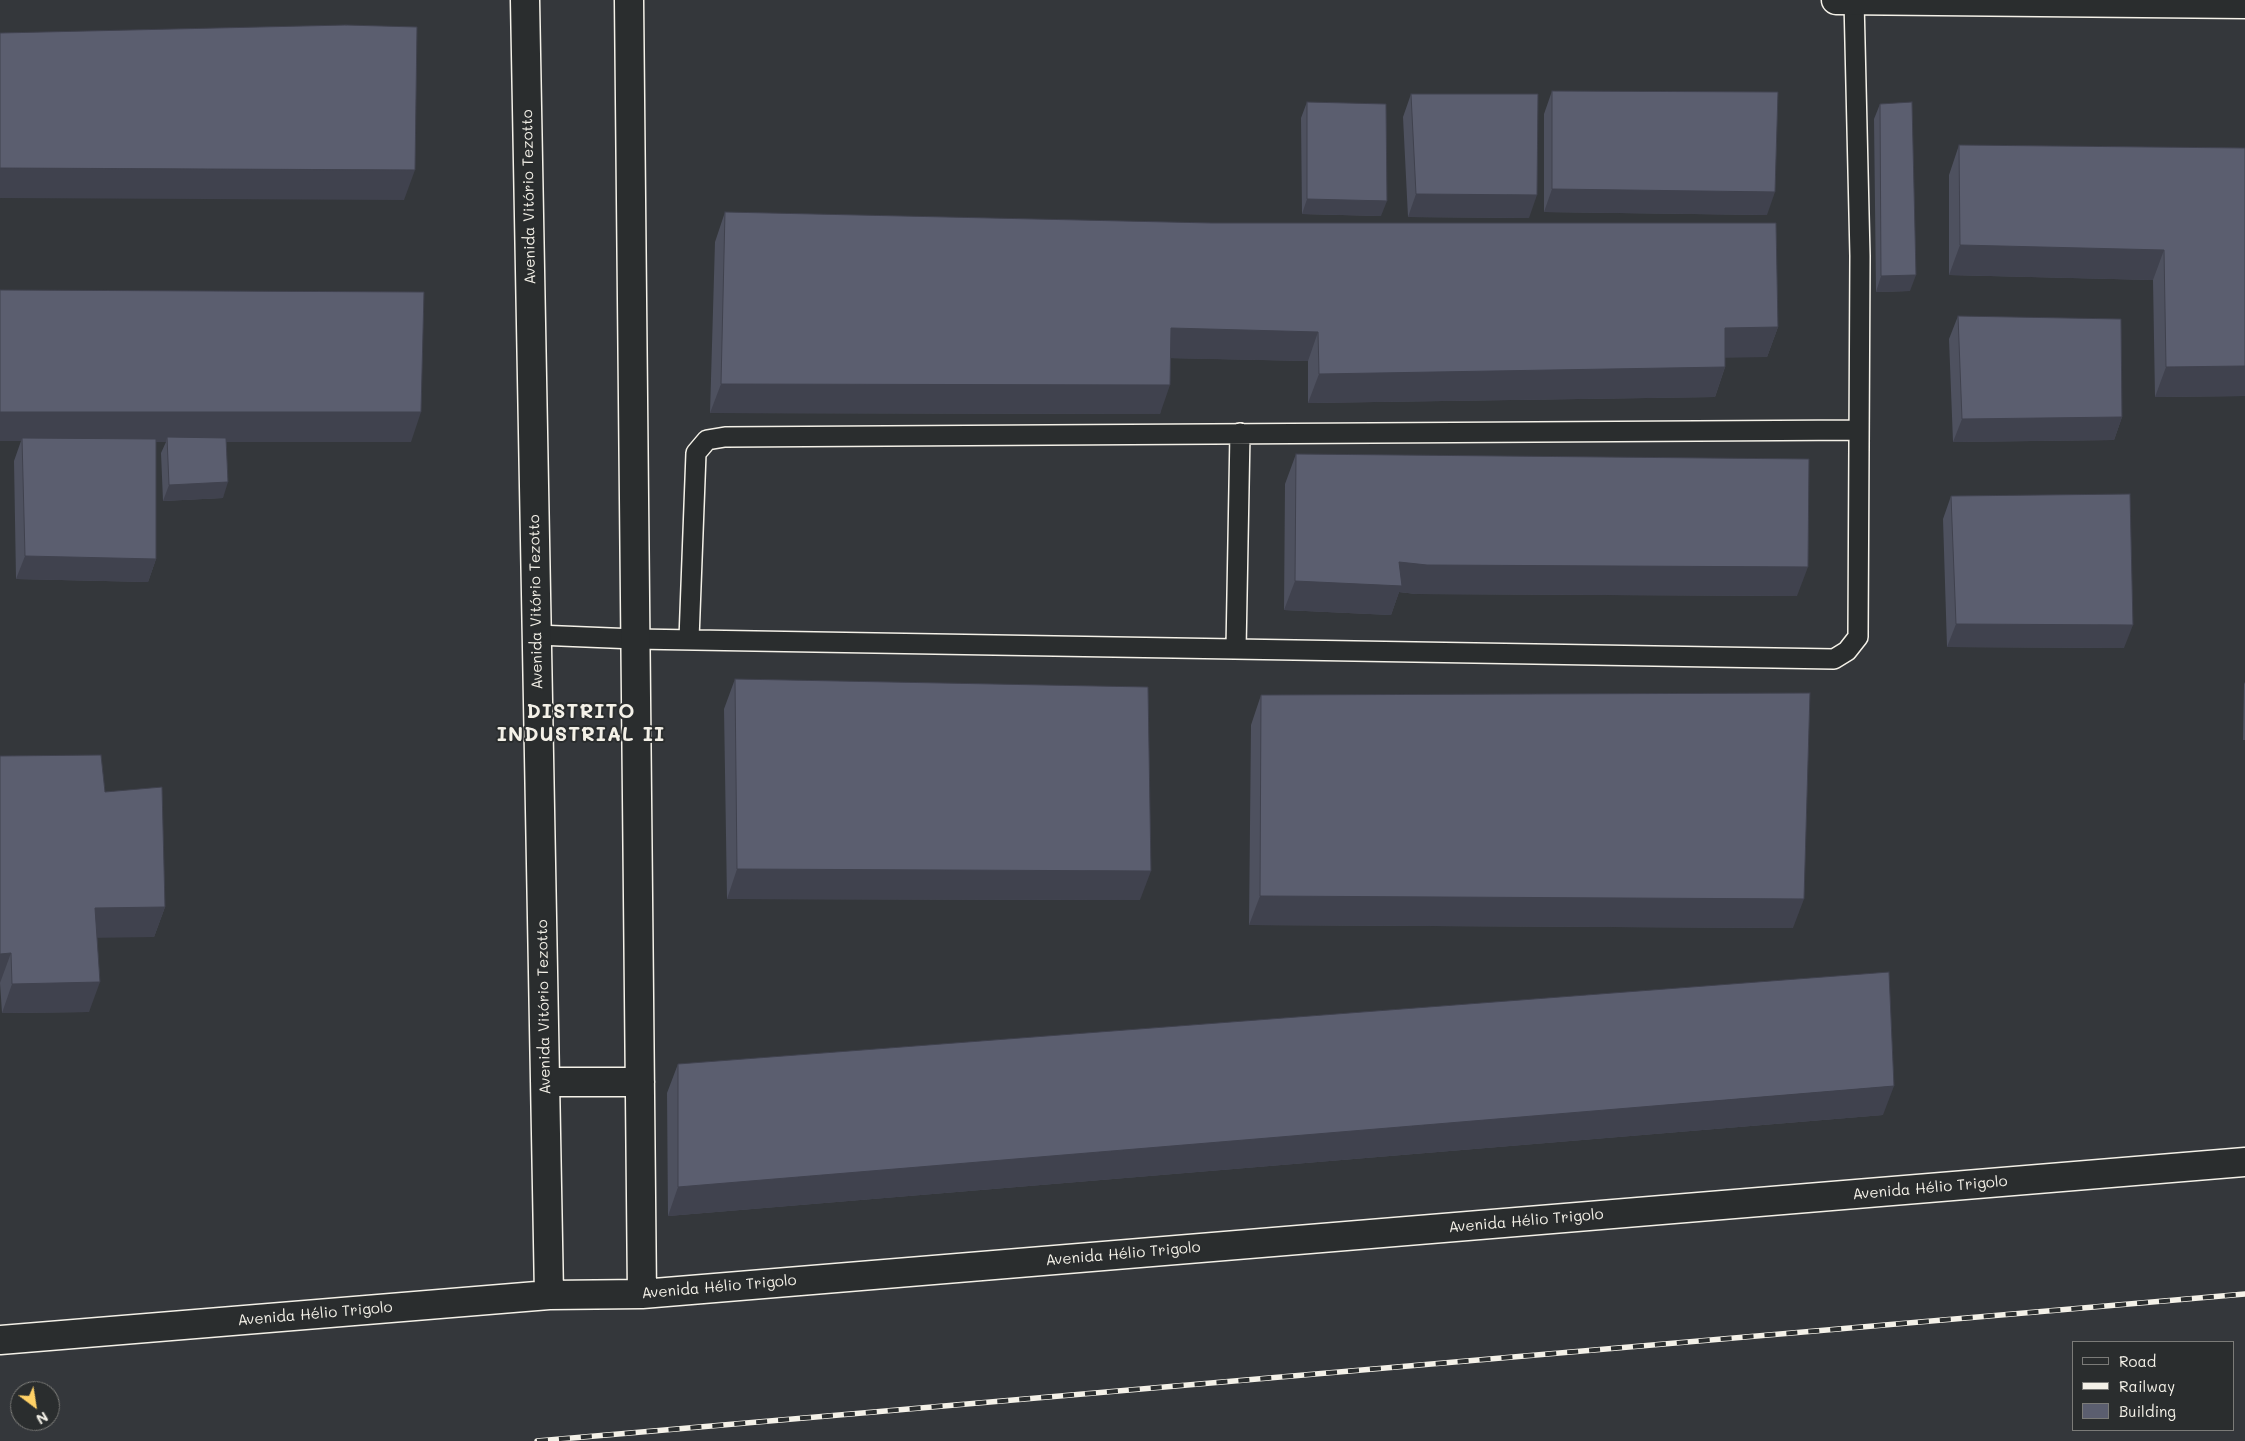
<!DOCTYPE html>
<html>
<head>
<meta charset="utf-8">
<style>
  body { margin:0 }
  #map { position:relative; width:2245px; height:1441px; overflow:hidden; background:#34373b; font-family:Mali,sans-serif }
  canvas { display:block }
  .legend { position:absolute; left:2072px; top:1341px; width:162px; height:90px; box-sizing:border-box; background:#2a2d2e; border:1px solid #7b7b78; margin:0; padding:6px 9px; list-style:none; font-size:15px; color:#f4f1e8 }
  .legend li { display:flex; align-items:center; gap:10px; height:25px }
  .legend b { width:25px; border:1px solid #7b7b78 }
  .north { position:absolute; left:10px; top:1381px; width:50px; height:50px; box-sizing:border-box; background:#2a2d2e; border:1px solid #7b7b78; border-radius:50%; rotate:149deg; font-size:14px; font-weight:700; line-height:20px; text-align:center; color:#f4f1e8 }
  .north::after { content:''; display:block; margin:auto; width:18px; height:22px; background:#ffd166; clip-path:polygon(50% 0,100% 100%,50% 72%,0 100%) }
</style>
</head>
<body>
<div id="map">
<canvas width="2245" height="1441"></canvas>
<ul class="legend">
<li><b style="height:6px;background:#2a2d2e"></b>Road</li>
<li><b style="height:6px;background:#f4f1e8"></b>Railway</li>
<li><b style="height:14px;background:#5b5e6f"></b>Building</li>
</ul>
<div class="north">N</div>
</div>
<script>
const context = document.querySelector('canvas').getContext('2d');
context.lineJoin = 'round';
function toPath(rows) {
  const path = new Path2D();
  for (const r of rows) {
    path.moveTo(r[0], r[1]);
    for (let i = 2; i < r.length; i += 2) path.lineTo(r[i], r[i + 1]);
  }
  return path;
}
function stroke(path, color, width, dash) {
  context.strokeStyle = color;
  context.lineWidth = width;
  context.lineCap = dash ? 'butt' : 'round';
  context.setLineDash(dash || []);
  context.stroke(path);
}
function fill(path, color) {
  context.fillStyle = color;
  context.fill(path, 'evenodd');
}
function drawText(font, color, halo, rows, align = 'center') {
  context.font = font + ' Mali,sans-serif';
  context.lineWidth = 4;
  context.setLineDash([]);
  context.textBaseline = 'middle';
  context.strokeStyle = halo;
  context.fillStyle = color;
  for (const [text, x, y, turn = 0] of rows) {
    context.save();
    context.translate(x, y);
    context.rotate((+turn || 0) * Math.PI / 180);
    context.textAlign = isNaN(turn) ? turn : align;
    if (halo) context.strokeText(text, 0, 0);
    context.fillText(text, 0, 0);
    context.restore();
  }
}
const service = toPath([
  [537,635,635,639,1834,659,1847,651,1858,637,1860,256,1854,0],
  [689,639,696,453,707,440,725,437,1859,430],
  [1236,649,1240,433]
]);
const minor = toPath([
  [525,0,549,1295],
  [629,0,642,1294],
  [1836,0,2245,4],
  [545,1082,640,1082],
  [0,1340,549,1295,642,1294,2245,1162]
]);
stroke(service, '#f4f1e8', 22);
stroke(minor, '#f4f1e8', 31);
stroke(service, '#2a2d2e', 19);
stroke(minor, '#2a2d2e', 28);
const rail = toPath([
  [537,1441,2245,1294]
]);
stroke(rail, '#f4f1e8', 5.5);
stroke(rail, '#2a2d2e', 4, [11]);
fill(toPath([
  [1552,91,1767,215,1544,212,1544,114],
  [1411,94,1529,218,1408,217,1403,117],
  [1307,102,1381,216,1302,214,1301,118],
  [1880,104,1910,291,1876,292,1874,119],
  [1959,145,2245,148,2245,396,2155,397,2153,280,1949,275,1949,175],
  [725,212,1778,327,1767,357,1725,357,1725,367,1715,397,1308,403,1308,361,1171,358,1160,414,710,413,715,242],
  [0,290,411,442,226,442,223,498,163,501,161,453,166,442,156,442,156,559,148,582,16,579,14,461,21,441,0,441],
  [1958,316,2122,417,2114,440,1953,442,1949,339],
  [1296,454,1797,596,1416,594,1399,592,1391,615,1284,610,1285,484],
  [1951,496,2124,648,1947,647,1943,519],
  [735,679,1140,900,727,899,724,709],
  [2245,682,2245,740,2243,740,2244,684],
  [1261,695,1793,928,1249,925,1251,725],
  [0,756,105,792,165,907,154,937,97,937,89,1012,2,1013,0,983],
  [678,1064,1883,1115,668,1216,667,1093]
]), '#4e515f');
fill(toPath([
  [0,168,415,170,404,200,0,198],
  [1552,189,1775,192,1767,215,1544,212],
  [1416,194,1537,195,1529,218,1408,217],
  [1307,199,1387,201,1381,216,1302,214],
  [1960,245,2164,250,2153,280,1949,275],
  [1916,275,1910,291,1876,292,1881,276],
  [1778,327,1767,357,1714,358,1725,328],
  [1171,328,1318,332,1308,361,1161,358],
  [2245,366,2245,396,2155,397,2166,367],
  [1725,367,1715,397,1308,403,1319,374],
  [721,384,1170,385,1160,414,710,413],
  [0,412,421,412,411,442,167,442,167,437,166,442,22,441,22,438,21,441,0,441],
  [2122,417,2114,440,1953,442,1962,419],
  [228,482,223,498,163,501,169,485],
  [25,556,156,559,148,582,16,579],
  [1399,562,1808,567,1797,596,1416,594,1399,592,1391,615,1284,610,1295,581],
  [1956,624,2133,625,2124,648,1947,647],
  [737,869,1151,871,1140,900,727,899],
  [1260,896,1804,899,1793,928,1249,925],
  [165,907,154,937,85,938,95,908],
  [11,953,0,983,0,954],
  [100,982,89,1012,2,1013,12,984],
  [1894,1086,1883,1115,668,1216,678,1187]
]), '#40424e');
const building = toPath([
  [346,25,417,27,415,170,0,168,0,33,346,25],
  [1552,91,1778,92,1775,192,1552,189,1552,91],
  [1411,94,1538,94,1537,195,1416,194,1411,94],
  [1307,102,1386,104,1387,201,1307,199,1307,102],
  [1912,102,1916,275,1881,276,1880,104,1912,102],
  [1959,145,2245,148,2245,366,2166,367,2164,250,1960,245,1959,145],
  [725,212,1212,223,1776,223,1778,327,1725,328,1725,367,1319,374,1318,332,1171,328,1170,385,721,384,725,212],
  [0,290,424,292,421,412,0,412,0,290],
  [1958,316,2121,319,2122,417,1962,419,1958,316],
  [167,437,226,438,228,482,169,485,167,437],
  [22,438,156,439,156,559,25,556,22,438],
  [1296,454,1809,459,1808,567,1427,565,1399,562,1402,586,1295,581,1296,454],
  [2130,494,2133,625,1956,624,1951,496,2130,494],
  [735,679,1148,687,1151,871,737,869,735,679],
  [1810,693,1804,899,1260,896,1261,695,1810,693],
  [101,755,105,792,162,787,165,907,95,908,100,982,12,984,11,953,0,954,0,756,101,755],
  [1889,972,1894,1086,678,1187,678,1064,1889,972]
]);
fill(building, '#5b5e6f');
stroke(building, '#40424e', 1);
drawText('15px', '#f4f1e8', '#2a2d2e', [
  ["Avenida Vitório Tezotto",529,197,-91],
  ["Avenida Vitório Tezotto",536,602,-91],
  ["Avenida Vitório Tezotto",544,1007,-91],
  ["Avenida Hélio Trigolo",1930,1188,-5],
  ["Avenida Hélio Trigolo",1526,1221,-5],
  ["Avenida Hélio Trigolo",1123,1254,-5],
  ["Avenida Hélio Trigolo",719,1287,-5],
  ["Avenida Hélio Trigolo",315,1314,-5]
]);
context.letterSpacing = '1px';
drawText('bold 20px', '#f4f1e8', '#2a2d2e', [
  ["DISTRITO",581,712],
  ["INDUSTRIAL II",581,735]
]);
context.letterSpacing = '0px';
</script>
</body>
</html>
